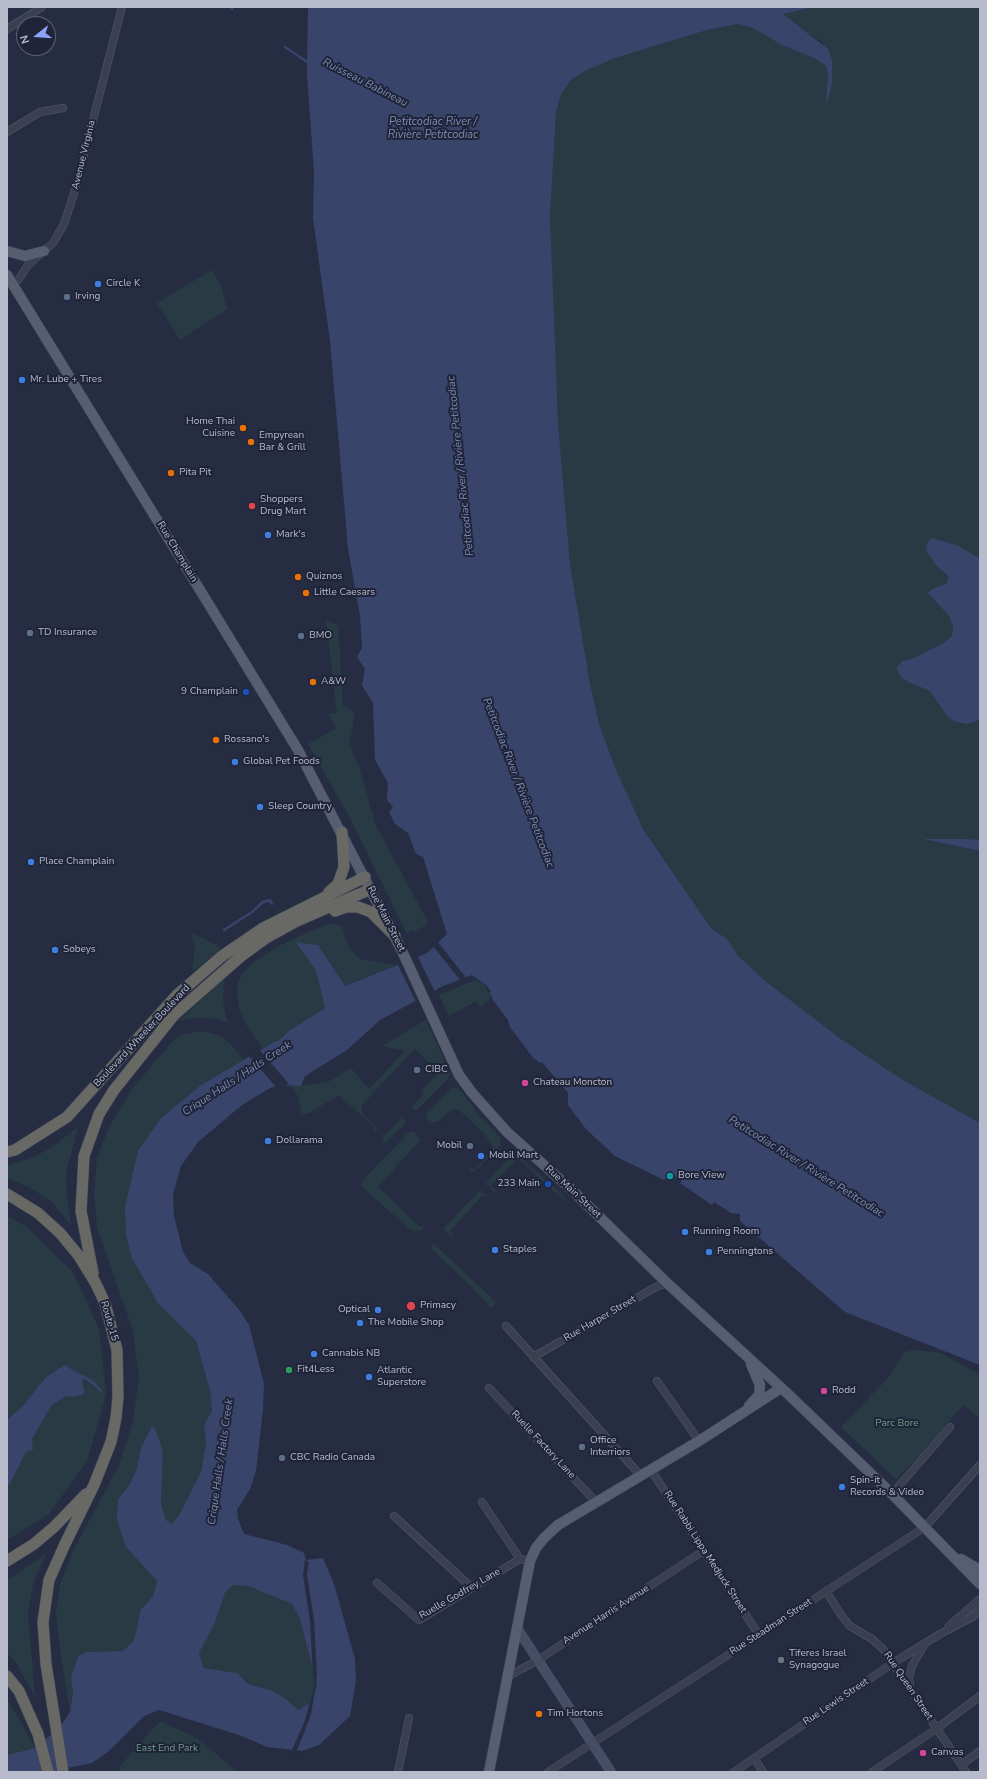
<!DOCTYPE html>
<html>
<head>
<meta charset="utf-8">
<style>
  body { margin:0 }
  #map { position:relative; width:987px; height:1779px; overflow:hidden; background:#262d43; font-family:"Nunito Sans",sans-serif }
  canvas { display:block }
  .frame { position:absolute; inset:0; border:8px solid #b7bbcc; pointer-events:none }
  .north { position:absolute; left:16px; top:16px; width:40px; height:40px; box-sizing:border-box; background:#1f2438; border:1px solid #5c6073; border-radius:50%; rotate:253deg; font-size:11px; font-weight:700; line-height:16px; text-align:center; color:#b7bbcc }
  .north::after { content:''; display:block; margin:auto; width:14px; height:18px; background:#8da3fb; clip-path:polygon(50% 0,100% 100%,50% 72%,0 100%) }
</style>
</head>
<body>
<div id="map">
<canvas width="987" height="1779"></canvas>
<div class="frame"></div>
<div class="north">N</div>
</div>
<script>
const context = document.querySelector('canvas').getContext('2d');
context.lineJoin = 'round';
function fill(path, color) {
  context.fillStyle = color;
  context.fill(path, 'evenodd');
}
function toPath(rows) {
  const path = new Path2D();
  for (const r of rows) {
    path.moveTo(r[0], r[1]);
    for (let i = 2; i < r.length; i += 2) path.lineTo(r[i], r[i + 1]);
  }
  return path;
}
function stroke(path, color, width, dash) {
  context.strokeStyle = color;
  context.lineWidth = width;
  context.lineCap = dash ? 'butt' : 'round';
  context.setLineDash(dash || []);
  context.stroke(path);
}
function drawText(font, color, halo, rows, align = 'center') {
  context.font = font + ' "Nunito Sans",sans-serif';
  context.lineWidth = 4;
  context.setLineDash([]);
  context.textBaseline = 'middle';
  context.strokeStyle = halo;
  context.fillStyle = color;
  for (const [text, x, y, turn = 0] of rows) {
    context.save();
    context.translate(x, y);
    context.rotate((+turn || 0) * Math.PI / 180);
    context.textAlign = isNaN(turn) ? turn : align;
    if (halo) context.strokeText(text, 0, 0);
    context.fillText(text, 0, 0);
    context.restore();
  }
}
fill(toPath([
  [814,7,980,7,980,558,956,545,932,538,936,565,948,575,947,583,932,589,932,598,949,616,953,627,952,636,945,642,914,658,903,661,908,682,930,691,936,697,941,708,975,722,980,720,980,840,967,839,926,840,980,851,980,1123,903,1080,841,1039,769,984,738,956,727,939,711,928,643,828,625,794,599,724,582,647,570,564,558,422,553,310,550,215,556,113,561,94,571,80,587,70,615,58,707,30,737,24,753,28,780,44,816,59,826,66,828,74,827,102,832,84,822,42,797,26,783,14],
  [212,270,221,286,227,309,180,340,157,303],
  [326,619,338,626,343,705,355,713,349,744,360,769,375,824,428,922,417,932,412,930,407,934,349,816,308,744,337,728,328,714,337,713],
  [332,923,342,927,345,939,350,949,360,959,396,965,344,986,318,945,297,942,316,971,325,1008,290,1030,278,1041,274,1042,263,1048,245,1023,239,1008,237,994,238,982,244,972,253,963,277,947,306,933],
  [191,932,221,948,192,972,195,947],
  [224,978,223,1003,228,1023,213,1018,193,1018,179,1021],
  [476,980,484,985,491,998,481,1007,476,1001,449,1016,439,995],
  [426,1020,450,1073,447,1080,417,1110,413,1110,412,1106,424,1094,421,1091,439,1072,415,1049,362,1105,361,1110,364,1115,378,1129,374,1133,372,1132,375,1128,339,1095,309,1113,302,1114,298,1096,291,1086,301,1086,330,1081,351,1068,369,1089,405,1051,382,1046],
  [195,1032,206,1032,220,1036,231,1044,243,1060,201,1085,161,1118,158,1303,196,1341,210,1391,212,1411,204,1425,206,1443,201,1472,179,1515,172,1524,166,1520,161,1504,163,1452,141,1448,136,1471,128,1487,118,1499,126,1547,157,1581,153,1596,140,1611,136,1633,133,1641,123,1651,86,1652,71,1678,73,1693,70,1712,60,1650,56,1613,60,1584,72,1553,119,1465,133,1422,139,1378,133,1331,97,1227,94,1194,97,1158,109,1127,132,1089,171,1043,181,1035],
  [453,1087,458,1088,462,1092,480,1117,501,1138,500,1145,474,1172,471,1172,468,1168,470,1167,474,1170,494,1148,483,1132,460,1111,453,1109,439,1121,431,1123,427,1119,426,1113],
  [401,1118,406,1122,386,1143,383,1142,382,1138],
  [78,1127,66,1173,67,1196,71,1225,53,1203,34,1190,7,1177,7,1166,34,1157,51,1148],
  [409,1132,413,1132,421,1139,378,1187,420,1227,426,1223,422,1230,416,1231,412,1231,363,1188,361,1184,363,1180],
  [512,1155,518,1155,565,1197,567,1203,517,1158,491,1186,496,1190,494,1192,486,1183],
  [480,1190,489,1197,483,1195,450,1231,454,1235,451,1236,443,1229],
  [7,1216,27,1227,73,1272,99,1329,106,1394,87,1461,49,1514,7,1540,7,1486,10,1484,26,1452,33,1449,32,1439,51,1406,66,1396,72,1397,85,1392,82,1383,84,1378,96,1389,101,1389,91,1380,64,1365,45,1378,22,1407,7,1420],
  [433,1243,496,1302,491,1308,472,1287,431,1249],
  [914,1350,941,1353,980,1375,980,1419,963,1405,921,1454,896,1479,841,1427,888,1378,905,1352],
  [46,1554,34,1581,28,1613,35,1697,17,1664,7,1653,7,1580],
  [233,1585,248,1586,292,1604,300,1619,317,1685,313,1701,298,1710,286,1699,271,1690,248,1684,237,1673,204,1668,199,1653,214,1625,225,1593],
  [7,1699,11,1705,35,1748,7,1755],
  [160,1721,198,1739,238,1772,120,1772,120,1766]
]), '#283b44');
fill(toPath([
  [308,7,814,7,783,14,828,49,832,60,832,84,826,106,828,74,826,66,816,59,780,44,753,28,737,24,707,30,615,58,587,70,571,80,561,94,556,113,550,215,558,422,570,564,589,679,599,724,616,770,643,829,711,928,727,939,738,956,769,984,841,1039,903,1080,980,1123,980,1365,845,1312,740,1221,740,1214,731,1213,714,1202,712,1205,680,1183,682,1181,670,1173,664,1180,615,1156,586,1129,568,1105,568,1093,542,1062,540,1063,534,1059,510,1027,508,1020,492,999,493,998,489,993,491,991,486,985,472,975,443,986,380,1020,347,1050,305,1076,301,1086,280,1085,270,1088,242,1105,198,1142,181,1166,173,1194,174,1216,183,1252,190,1263,208,1274,240,1311,249,1325,264,1384,263,1409,256,1471,250,1489,237,1510,238,1519,244,1534,287,1545,304,1553,306,1560,323,1558,334,1584,355,1659,356,1680,350,1716,319,1745,302,1751,267,1747,242,1736,159,1710,144,1716,109,1751,92,1763,57,1770,55,1772,7,1772,7,1755,35,1748,60,1727,70,1712,73,1693,71,1678,78,1657,86,1652,123,1651,133,1641,136,1633,140,1611,153,1596,157,1581,126,1547,117,1520,118,1499,128,1487,136,1471,141,1448,152,1427,155,1428,163,1452,161,1504,166,1520,172,1524,179,1515,201,1472,206,1443,204,1425,212,1411,210,1391,196,1341,158,1303,132,1258,126,1235,125,1207,138,1151,161,1118,201,1085,274,1042,278,1041,290,1030,325,1008,316,971,296,942,318,945,345,986,427,953,447,934,423,857,416,854,408,833,395,824,389,812,393,807,387,800,388,783,375,760,373,703,362,685,365,669,357,657,362,648,360,616,348,549,330,341,313,218,314,171,307,74],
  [233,1585,248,1586,292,1604,300,1619,317,1685,313,1701,298,1710,286,1699,271,1690,248,1684,237,1673,204,1668,199,1653,214,1625,225,1593],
  [932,538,956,545,980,558,980,720,967,724,956,722,947,716,930,691,908,682,901,677,898,672,897,667,903,661,914,658,945,642,952,636,953,627,949,616,928,593,932,589,947,583,948,576,936,565,926,550,928,541],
  [923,839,967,839,980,840,980,851],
  [64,1365,92,1380,101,1389,102,1393,84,1378,82,1383,85,1392,81,1395,72,1397,66,1396,51,1406,32,1439,33,1450,26,1452,10,1484,7,1486,7,1420,22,1407,45,1378]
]), '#39446a');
fill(toPath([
  [437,941,467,979,461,981,432,945],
  [417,955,435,992,416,1002,397,963],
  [258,1048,289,1084,277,1088,248,1055],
  [305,1560,309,1562,307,1574,314,1620,317,1675,311,1715,296,1753,291,1752,304,1723,315,1685,313,1676,310,1621,303,1575]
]), '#262d43');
stroke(toPath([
  [231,7,232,9],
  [285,47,309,63],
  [224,930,252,912,263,902,270,900,272,904]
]), '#39446a', 2.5);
const minor = toPath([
  [7,29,42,7],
  [7,132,40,112,63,108],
  [12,284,19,279,28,265,53,243,64,224,75,190,122,7],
  [506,1326,641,1476],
  [533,1357,656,1287,667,1283],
  [657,1381,699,1441],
  [489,1388,596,1502],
  [651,1470,759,1635],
  [892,1494,950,1427],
  [482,1502,520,1559],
  [394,1516,471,1587],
  [377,1583,419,1620,520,1559,530,1561],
  [826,1591,841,1615,850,1626,872,1639,883,1649,966,1772],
  [949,1626,980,1599],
  [507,1677,538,1660,703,1551],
  [910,1686,909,1677,912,1666,924,1645],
  [754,1758,763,1772],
  [961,1765,980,1751],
  [398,1772,409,1718],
  [548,1772,925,1527,980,1465],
  [734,1772,893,1663,940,1634,971,1618,980,1611],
  [872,1772,936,1729,980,1696]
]);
const secondary = toPath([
  [517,1628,611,1772]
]);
const primary = toPath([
  [7,251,25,256,44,251],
  [7,275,298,750,402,951,459,1075,473,1094,507,1132,573,1191,667,1283,789,1395,892,1494,980,1584],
  [749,1406,759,1395,760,1385,751,1364],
  [961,1559,980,1570],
  [489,1772,530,1561,536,1548,544,1538,558,1525,699,1441,781,1388]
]);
const trunk = toPath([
  [329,892,338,884,344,867,342,832],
  [335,911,346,907,358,907,371,912,395,936],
  [7,1152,15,1150,67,1117,177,995,222,956,263,928,365,877],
  [7,1194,38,1213,60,1233,79,1256,95,1282,105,1303,117,1350,118,1397,116,1418,111,1442,94,1485,65,1544,49,1580,43,1622,46,1664,63,1772],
  [93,1273,81,1211,84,1156,99,1114,114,1090,174,1015,240,957,266,938,297,921,371,889],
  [7,1561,34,1544,54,1527,86,1494],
  [7,1676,19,1691,38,1734,48,1772]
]);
stroke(minor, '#555a6d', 8);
stroke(secondary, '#555a6d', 10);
stroke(primary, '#44485c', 11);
stroke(trunk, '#42475a', 12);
stroke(minor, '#3a3f52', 7);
stroke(secondary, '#484d66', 9);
stroke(primary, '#585e72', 10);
stroke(trunk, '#686864', 11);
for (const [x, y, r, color] of [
  [98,284,4,"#3f7fe0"],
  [67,297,4,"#5c6f8a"],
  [22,380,4,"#3f7fe0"],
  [243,428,4,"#e8710a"],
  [251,442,4,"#e8710a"],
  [171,473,4,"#e8710a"],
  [252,506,4,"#e0444e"],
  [268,535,4,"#3f7fe0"],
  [298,577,4,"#e8710a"],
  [306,593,4,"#e8710a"],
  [30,633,4,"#5c6f8a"],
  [301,636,4,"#5c6f8a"],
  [313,682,4,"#e8710a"],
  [246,692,4,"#1a4fb4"],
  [216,740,4,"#e8710a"],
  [235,762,4,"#3f7fe0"],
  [260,807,4,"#3f7fe0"],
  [31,862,4,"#3f7fe0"],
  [55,950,4,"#3f7fe0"],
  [417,1070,4,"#5c6f8a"],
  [525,1083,4,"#d1479c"],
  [268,1141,4,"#3f7fe0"],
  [470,1146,4,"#5c6f8a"],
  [481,1156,4,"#3f7fe0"],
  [670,1176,4,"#0f9aa8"],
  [548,1184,4,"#1a4fb4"],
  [685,1232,4,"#3f7fe0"],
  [495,1250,4,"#3f7fe0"],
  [709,1252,4,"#3f7fe0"],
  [411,1306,5,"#e0444e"],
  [378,1310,4,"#3f7fe0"],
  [360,1323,4,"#3f7fe0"],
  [314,1354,4,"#3f7fe0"],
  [289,1370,4,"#2e9e5b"],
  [369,1377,4,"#3f7fe0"],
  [824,1391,4,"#d1479c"],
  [582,1447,4,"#5c6f8a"],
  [282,1458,4,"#5c6f8a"],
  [842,1487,4,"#3f7fe0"],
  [781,1660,4,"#6b7280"],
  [539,1714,4,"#e8710a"],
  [923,1753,4,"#d1479c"]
]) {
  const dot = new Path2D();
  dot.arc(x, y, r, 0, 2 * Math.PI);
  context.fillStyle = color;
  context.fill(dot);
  stroke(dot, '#1f2438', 1.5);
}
drawText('10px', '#b7bbcc', '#1f2438', [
  ["Avenue Virginia",84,155,-76],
  ["Rue Champlain",177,552,59],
  ["Rue Main Street",386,919,63],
  ["Boulevard Wheeler Boulevard",142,1036,-47],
  ["Rue Main Street",573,1192,43],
  ["Rue Harper Street",600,1319,-30],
  ["Route 15",109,1321,74],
  ["Ruelle Factory Lane",543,1445,47],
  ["Rue Rabbi Lippa Medjuck Street",705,1552,57],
  ["Ruelle Godfrey Lane",460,1594,-30],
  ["Avenue Harris Avenue",606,1615,-33],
  ["Rue Steadman Street",771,1627,-33],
  ["Rue Queen Street",908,1686,56],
  ["Rue Lewis Street",836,1702,-34]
]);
drawText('10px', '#b7bbcc', '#1f2438', [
  ["Circle K",106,284],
  ["Irving",75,297],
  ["Mr. Lube + Tires",30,380],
  ["Home Thai",235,422,"right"],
  ["Cuisine",235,434,"right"],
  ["Empyrean",259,436],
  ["Bar & Grill",259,448],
  ["Pita Pit",179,473],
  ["Shoppers",260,500],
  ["Drug Mart",260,512],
  ["Mark's",276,535],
  ["Quiznos",306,577],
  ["Little Caesars",314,593],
  ["TD Insurance",38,633],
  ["BMO",309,636],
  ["A&W",321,682],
  ["9 Champlain",238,692,"right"],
  ["Rossano's",224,740],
  ["Global Pet Foods",243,762],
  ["Sleep Country",268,807],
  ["Place Champlain",39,862],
  ["Sobeys",63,950],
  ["CIBC",425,1070],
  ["Chateau Moncton",533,1083],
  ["Dollarama",276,1141],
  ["Mobil",462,1146,"right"],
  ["Mobil Mart",489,1156],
  ["Bore View",678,1176],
  ["233 Main",540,1184,"right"],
  ["Running Room",693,1232],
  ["Staples",503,1250],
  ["Penningtons",717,1252],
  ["Primacy",420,1306],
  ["Optical",370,1310,"right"],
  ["The Mobile Shop",368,1323],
  ["Cannabis NB",322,1354],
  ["Fit4Less",297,1370],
  ["Atlantic",377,1371],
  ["Superstore",377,1383],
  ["Rodd",832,1391],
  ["Office",590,1441],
  ["Interriors",590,1453],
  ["CBC Radio Canada",290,1458],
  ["Spin-it",850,1481],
  ["Records & Video",850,1493],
  ["Tiferes Israel",789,1654],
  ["Synagogue",789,1666],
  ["Tim Hortons",547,1714],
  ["Canvas",931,1753]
], 'left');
drawText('10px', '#6e9e82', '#1f2438', [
  ["Parc Bore",897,1424],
  ["East End Park",167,1749]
]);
drawText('italic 11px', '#7e8bb4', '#1f2438', [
  ["Ruisseau Babineau",365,83,27],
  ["Petitcodiac River /",433,122],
  ["Rivière Petitcodiac",433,135],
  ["Petitcodiac River / Rivière Petitcodiac",461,466,-96],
  ["Petitcodiac River / Rivière Petitcodiac",518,783,69],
  ["Crique Halls / Halls Creek",237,1079,-33],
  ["Petitcodiac River / Rivière Petitcodiac",806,1167,32],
  ["Crique Halls / Halls Creek",221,1462,-82]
]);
</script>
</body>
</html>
